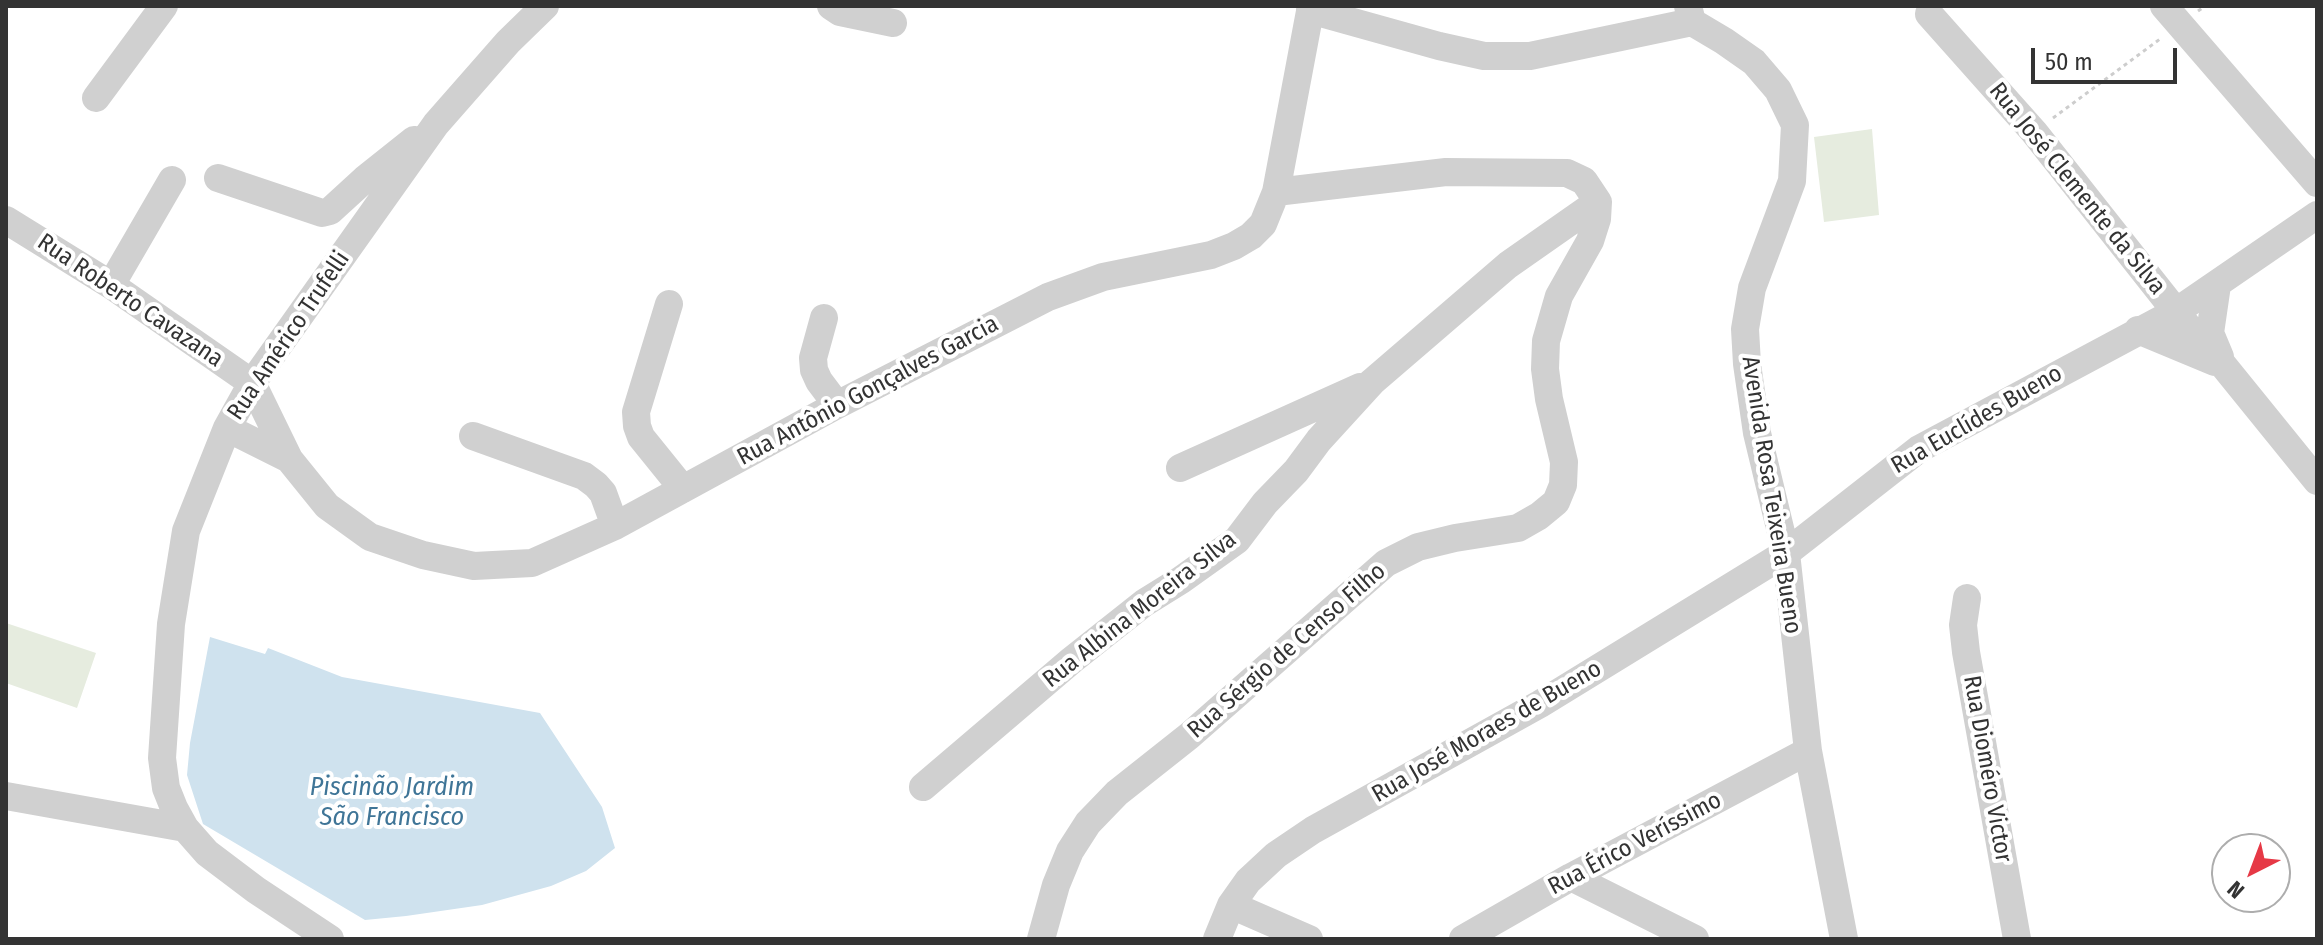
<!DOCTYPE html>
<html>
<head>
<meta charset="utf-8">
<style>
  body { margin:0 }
  #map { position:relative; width:2323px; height:945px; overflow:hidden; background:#fff; font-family:"Fira Sans Condensed",sans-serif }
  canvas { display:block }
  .frame { position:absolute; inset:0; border:8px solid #333; pointer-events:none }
  .north { position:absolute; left:2211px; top:833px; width:80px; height:80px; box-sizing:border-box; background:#fff; border:2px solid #adadad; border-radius:50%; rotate:222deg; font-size:22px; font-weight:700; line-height:32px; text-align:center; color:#333 }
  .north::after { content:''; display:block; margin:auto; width:28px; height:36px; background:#e63946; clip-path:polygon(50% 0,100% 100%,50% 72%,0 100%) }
  .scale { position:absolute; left:2031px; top:48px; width:146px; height:36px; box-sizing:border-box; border:4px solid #333; border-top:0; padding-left:10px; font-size:24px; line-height:28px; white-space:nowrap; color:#333; -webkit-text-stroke:6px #fff; paint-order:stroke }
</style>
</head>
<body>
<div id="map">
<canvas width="2323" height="945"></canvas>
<div class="frame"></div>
<div class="north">N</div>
<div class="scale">50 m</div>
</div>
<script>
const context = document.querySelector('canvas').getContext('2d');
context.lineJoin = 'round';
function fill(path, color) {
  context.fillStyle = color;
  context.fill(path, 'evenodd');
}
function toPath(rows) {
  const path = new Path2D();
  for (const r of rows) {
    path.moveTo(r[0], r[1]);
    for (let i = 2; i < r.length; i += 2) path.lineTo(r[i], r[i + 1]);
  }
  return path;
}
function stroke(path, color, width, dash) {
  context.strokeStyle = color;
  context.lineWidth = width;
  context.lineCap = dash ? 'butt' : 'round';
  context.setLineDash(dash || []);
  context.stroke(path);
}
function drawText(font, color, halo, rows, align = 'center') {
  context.font = font + ' "Fira Sans Condensed",sans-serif';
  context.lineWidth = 8;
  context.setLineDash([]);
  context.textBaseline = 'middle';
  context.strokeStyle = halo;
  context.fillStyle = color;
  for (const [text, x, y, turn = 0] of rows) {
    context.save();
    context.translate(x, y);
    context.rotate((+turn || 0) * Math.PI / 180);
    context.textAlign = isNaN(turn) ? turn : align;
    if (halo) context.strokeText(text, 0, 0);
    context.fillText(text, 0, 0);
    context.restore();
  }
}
fill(toPath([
  [1872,129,1879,215,1824,222,1814,137],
  [6,623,96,653,77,708,6,683]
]), '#e6ecdf');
fill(toPath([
  [210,637,265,654,268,648,342,677,540,713,602,807,615,848,586,871,551,886,482,905,406,916,365,920,203,824,187,775,190,743]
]), '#cfe2ee');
stroke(toPath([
  [2198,11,2205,6],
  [2053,118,2160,39]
]), '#cdcdcd', 3, [4, 4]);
stroke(toPath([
  [831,6,840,12,893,23],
  [1688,6,1692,22,1724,41,1754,62,1778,90,1795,125,1792,181,1752,288,1745,329,1747,364,1757,433,1786,553,1808,751,1844,939],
  [2164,6,2317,183],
  [1310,10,1439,46,1484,56,1530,56,1692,22],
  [1929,14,2034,132,2196,337,2223,365,2317,481],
  [96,98,164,6],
  [218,178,322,213,330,211,365,179,414,140],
  [6,220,111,285,252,383,289,459,327,506,370,537,423,555,474,566,532,563,615,526,837,405,1048,297,1103,277,1211,255,1234,246,1251,236,1263,224,1276,192,1311,6],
  [111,285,172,180],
  [2217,285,2210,333,2220,357],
  [669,304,636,412,637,426,641,437,683,489],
  [824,318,813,358,814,370,819,381,837,405],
  [2138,330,2215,362],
  [227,428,289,459],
  [473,436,584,476,596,485,603,493,615,526],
  [1180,468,1360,387],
  [1967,598,1963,625,1966,652,2017,939],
  [923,787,1072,660,1144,603,1181,580,1237,540,1265,503,1296,471,1319,440,1372,382,1508,265,1598,202],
  [6,796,185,828],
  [1571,877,1695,939],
  [1231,905,1309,939],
  [330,939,256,890,207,853,185,828,174,808,166,788,162,758,171,624,186,531,227,428,252,383,436,124,508,42,545,6],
  [1041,939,1056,885,1070,851,1088,823,1117,793,1189,736,1386,563,1418,547,1455,538,1518,528,1539,516,1556,502,1563,485,1564,462,1549,399,1545,369,1546,341,1559,296,1590,241,1597,219,1598,202,1584,181,1567,173,1446,172,1276,192],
  [1217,939,1231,905,1248,881,1276,855,1313,830,1540,704,1786,553,1919,449,2177,311,2317,215],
  [1463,939,1571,877,1808,751]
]), '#d0d0d0', 28);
drawText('24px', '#333', '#fff', [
  ["Rua José Clemente da Silva",2077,189,51],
  ["Rua Roberto Cavazana",130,301,34],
  ["Rua Américo Trufelli",289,336,-56],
  ["Rua Antônio Gonçalves Garcia",868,391,-28],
  ["Rua Euclídes Bueno",1977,420,-30],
  ["Avenida Rosa Teixeira Bueno",1771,495,81],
  ["Rua Albina Moreira Silva",1140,610,-38],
  ["Rua Sérgio de Censo Filho",1287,651,-41],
  ["Rua José Moraes de Bueno",1487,732,-30],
  ["Rua Dioméro Victor",1987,769,80],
  ["Rua Érico Veríssimo",1635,844,-28]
]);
drawText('italic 26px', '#3f7597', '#fff', [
  ["Piscinão Jardim",392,788],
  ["São Francisco",392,818]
]);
</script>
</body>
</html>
